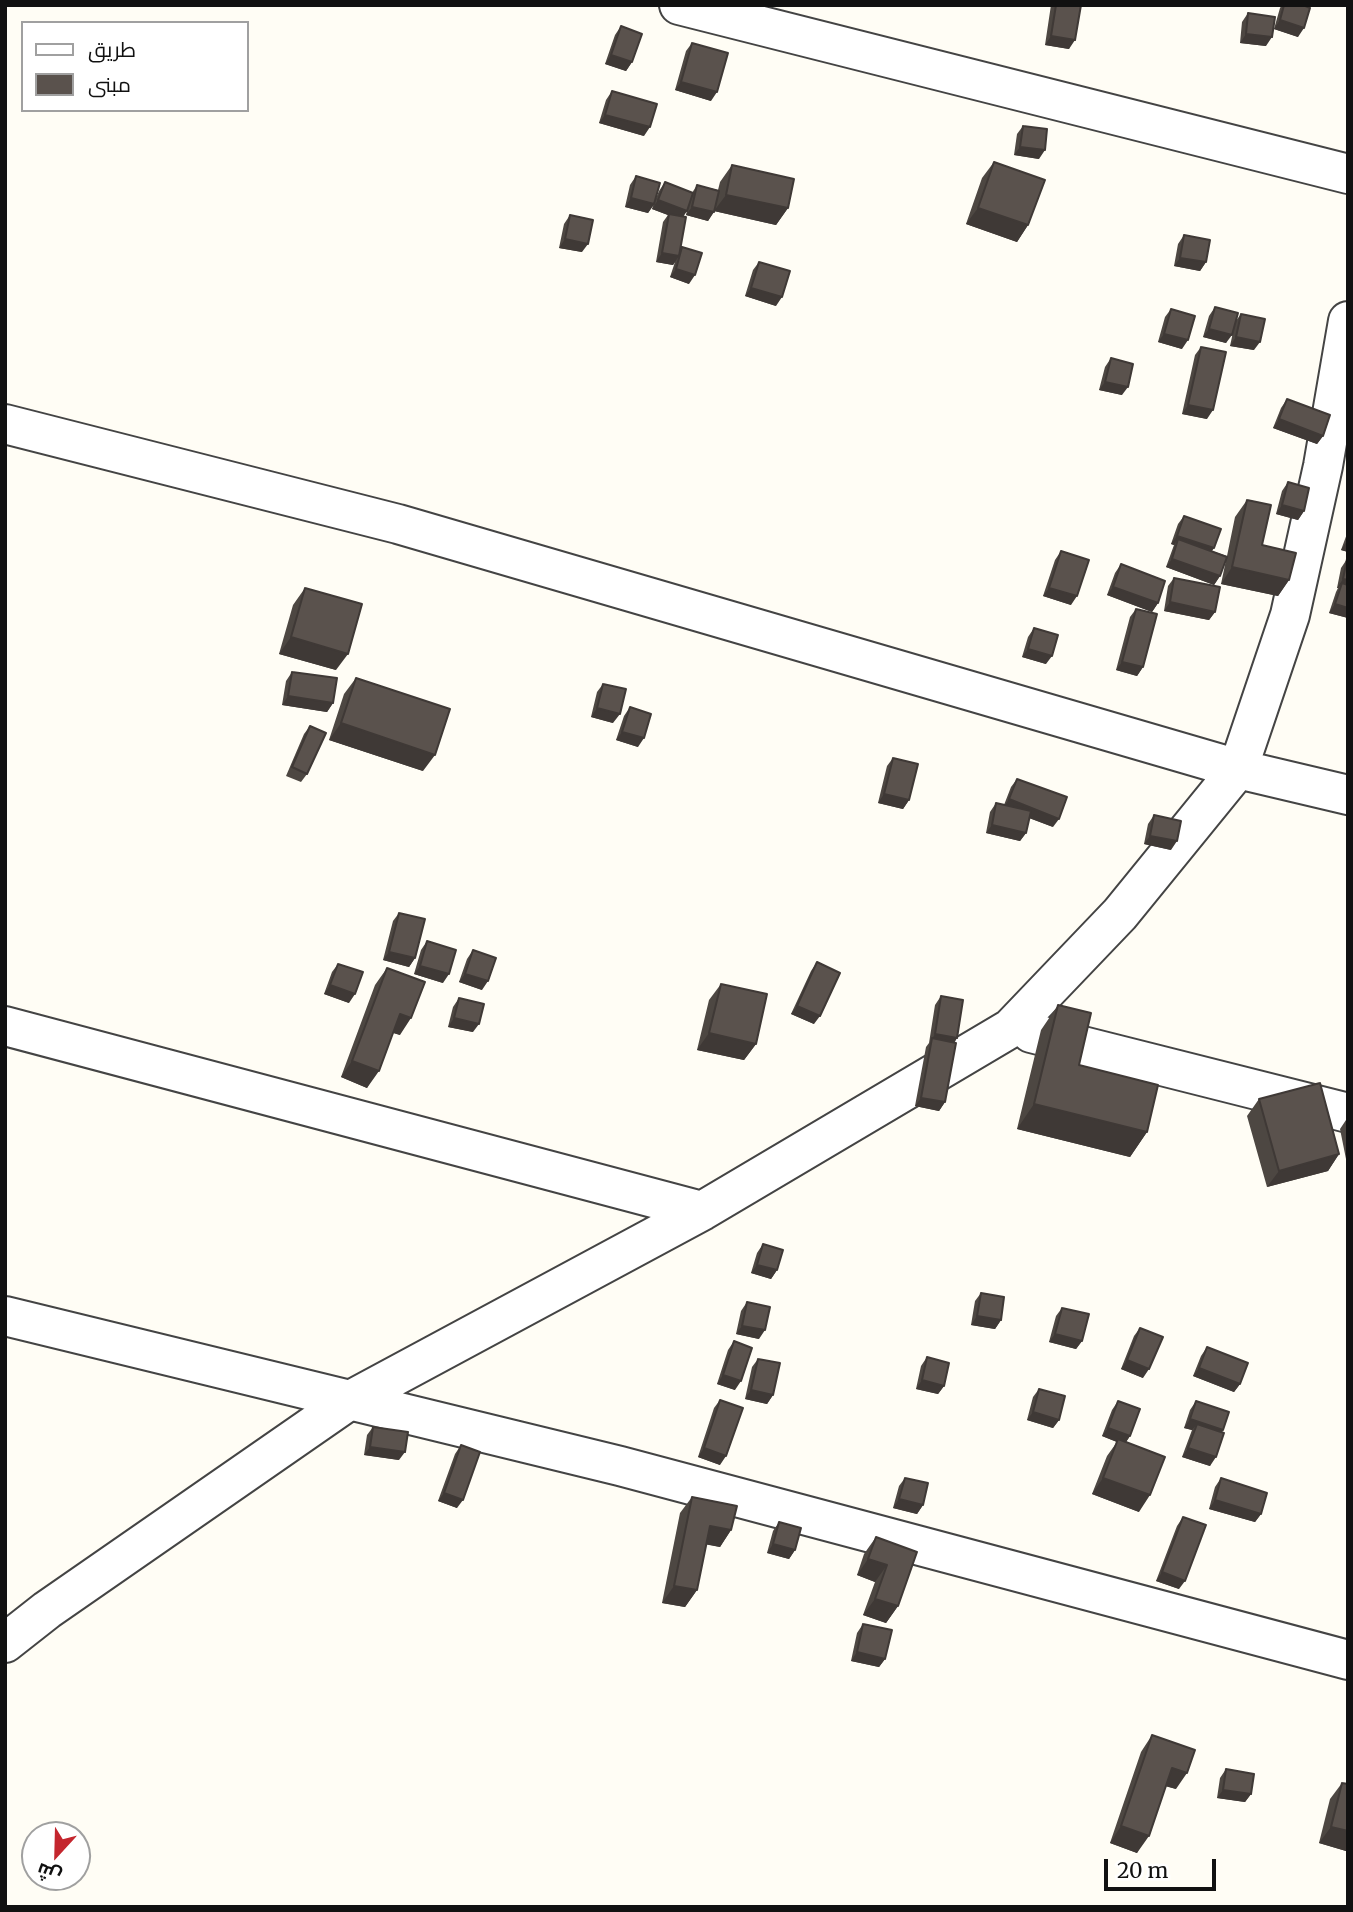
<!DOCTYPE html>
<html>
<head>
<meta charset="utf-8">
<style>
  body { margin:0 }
  #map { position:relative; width:1353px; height:1912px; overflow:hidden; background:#fffdf5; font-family:Merriweather,Cairo,serif }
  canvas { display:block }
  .frame { position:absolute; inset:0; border:7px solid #111; pointer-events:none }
  .legend { position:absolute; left:21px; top:21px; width:228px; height:91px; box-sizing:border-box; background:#fff; border:2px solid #a0a0a0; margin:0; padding:9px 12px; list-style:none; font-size:21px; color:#111 }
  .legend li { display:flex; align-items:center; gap:14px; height:35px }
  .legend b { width:35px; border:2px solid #a0a0a0 }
  .north { position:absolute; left:21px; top:1821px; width:70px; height:70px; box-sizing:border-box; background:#fff; border:2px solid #a0a0a0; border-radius:50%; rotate:202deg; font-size:19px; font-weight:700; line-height:28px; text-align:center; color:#111 }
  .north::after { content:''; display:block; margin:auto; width:24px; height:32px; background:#c4262e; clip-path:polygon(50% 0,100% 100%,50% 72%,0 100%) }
  .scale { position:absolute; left:1104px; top:1859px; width:112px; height:32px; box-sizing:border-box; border:4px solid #111; border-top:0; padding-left:9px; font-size:21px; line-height:24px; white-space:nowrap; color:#111; -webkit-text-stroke:5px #fff; paint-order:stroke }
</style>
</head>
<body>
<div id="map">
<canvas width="1353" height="1912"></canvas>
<div class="frame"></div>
<ul class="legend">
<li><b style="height:9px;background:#fff"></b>طريق</li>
<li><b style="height:19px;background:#5a524d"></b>مبنى</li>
</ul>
<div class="north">ش</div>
<div class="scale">20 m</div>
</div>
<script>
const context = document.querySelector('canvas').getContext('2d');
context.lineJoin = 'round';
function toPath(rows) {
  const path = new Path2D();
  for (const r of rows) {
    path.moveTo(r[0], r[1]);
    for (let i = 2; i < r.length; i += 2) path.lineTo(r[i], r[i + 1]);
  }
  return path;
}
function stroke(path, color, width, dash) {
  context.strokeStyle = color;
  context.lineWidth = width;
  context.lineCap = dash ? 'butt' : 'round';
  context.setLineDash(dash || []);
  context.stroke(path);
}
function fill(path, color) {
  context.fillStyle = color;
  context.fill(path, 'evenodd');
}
const minor = toPath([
  [679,5,1348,174],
  [5,424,398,524,1238,769,1348,795],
  [5,1026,702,1211],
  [1031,1033,1348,1113],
  [5,1316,620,1466,1348,1660],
  [5,1643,47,1610,347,1402,702,1211,1011,1028,1120,914,1238,769,1290,615,1323,466,1348,321]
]);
stroke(minor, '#444', 42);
stroke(minor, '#fff', 38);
fill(toPath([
  [1051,5,1081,5,1069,49,1045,45],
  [1282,5,1303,5,1298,37,1274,29,1280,8],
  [1248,13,1266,46,1240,43,1242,22],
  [621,26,632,62,626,71,605,64,615,35],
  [692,43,711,101,675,90,686,51],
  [612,91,644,136,599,123,606,100],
  [1023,126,1039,159,1014,155,1017,134],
  [994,162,1028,225,1017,242,966,224,982,178],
  [732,165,788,208,776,225,714,211,708,221,686,215,687,210,683,216,680,251,682,247,689,284,670,277,675,262,673,265,656,262,663,222,668,215,652,209,653,206,648,213,625,207,630,185,636,176,656,198,659,191,665,182,692,193,697,185,718,190,720,182],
  [570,215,582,252,559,248,564,224],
  [1184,235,1206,262,1200,271,1174,266,1178,244],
  [759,262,776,306,745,296,753,270],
  [1215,307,1235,322,1241,314,1254,350,1230,346,1235,323,1226,343,1203,337,1209,316],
  [1171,309,1182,349,1158,342,1165,317],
  [1201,347,1207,419,1182,414,1195,355],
  [1111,358,1122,395,1099,390,1105,367],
  [1287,399,1323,436,1317,444,1273,428,1281,408],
  [1288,482,1304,511,1298,520,1276,514,1282,491],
  [1247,500,1262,545,1289,580,1278,596,1221,584,1226,560,1220,576,1214,585,1166,567,1174,545,1171,544,1178,524,1184,516,1212,551,1227,556,1235,517],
  [1348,531,1348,552,1341,550],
  [1061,551,1071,605,1043,596,1055,560],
  [1347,559,1348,559,1348,618,1329,613,1336,592,1338,588,1337,588,1341,568],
  [1121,564,1158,603,1152,612,1107,595,1115,573],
  [1174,578,1215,612,1209,620,1164,611,1168,586],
  [305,588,336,670,279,654,293,605],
  [1136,609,1143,667,1137,676,1116,670,1130,617],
  [1034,628,1046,664,1022,657,1028,637],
  [292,672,333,703,327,712,282,705,286,681],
  [356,678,423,771,329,740,344,694],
  [603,684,613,723,591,717,597,692],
  [630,707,638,747,616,740,624,716],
  [310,726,307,774,301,782,286,776,304,734],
  [893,758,909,800,903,809,878,803,887,766],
  [1017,779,1053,827,1029,818,1026,833,1020,841,986,833,990,812,996,803,1004,805,1011,787],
  [1154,815,1171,850,1144,844,1148,824],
  [399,913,415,958,409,967,383,960,393,921],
  [427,941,443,983,414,974,421,950],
  [473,950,482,990,459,982,467,959],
  [817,962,814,1024,791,1014,811,971],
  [338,964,349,1003,324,994,332,972],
  [387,968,400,1035,393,1033,367,1088,341,1077,375,985],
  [721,984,756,1044,744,1060,697,1050,709,1000],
  [941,996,957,1038,954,1043,945,1102,939,1111,915,1106,926,1047,929,1043,935,1005],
  [459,998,473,1032,448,1027,453,1007],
  [1058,1005,1079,1065,1147,1132,1130,1157,1017,1129,1041,1030],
  [1259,1099,1339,1154,1328,1171,1267,1187,1247,1116],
  [1346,1120,1348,1120,1348,1164,1347,1164,1340,1129],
  [763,1244,777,1270,771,1279,751,1273,757,1253],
  [981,1293,1001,1320,995,1329,971,1325,975,1301],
  [747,1302,759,1339,736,1334,741,1311],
  [1062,1308,1082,1341,1076,1349,1049,1342,1056,1316],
  [1140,1328,1143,1378,1121,1369,1134,1336],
  [734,1341,735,1390,717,1384,728,1350],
  [1207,1347,1240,1384,1234,1392,1193,1376,1201,1356],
  [927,1357,944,1386,938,1394,916,1389,921,1366],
  [758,1359,773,1395,767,1404,745,1399,752,1367],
  [1039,1389,1059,1420,1053,1428,1027,1420,1033,1397],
  [720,1400,720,1465,698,1457,714,1408],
  [1118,1401,1130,1436,1126,1442,1139,1512,1092,1494,1107,1456,1117,1442,1102,1436,1112,1410],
  [1196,1401,1223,1430,1210,1466,1182,1457,1192,1430,1184,1428,1190,1410],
  [373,1427,399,1460,364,1455,367,1435],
  [461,1445,457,1508,438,1501,455,1454],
  [905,1478,923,1505,917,1514,893,1508,899,1486],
  [1221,1478,1261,1514,1255,1522,1209,1509,1215,1487],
  [692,1497,731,1530,720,1547,706,1544,697,1590,685,1607,662,1603,680,1513],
  [1183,1517,1179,1589,1156,1581,1177,1526],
  [779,1522,795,1550,789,1559,767,1553,773,1531],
  [876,1537,917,1552,898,1606,886,1623,863,1615,875,1582,857,1575,864,1554],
  [863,1624,885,1659,879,1667,851,1661,857,1633],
  [1152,1735,1176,1789,1166,1786,1137,1853,1110,1843,1141,1752],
  [1226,1769,1251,1794,1245,1802,1217,1798,1220,1778],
  [1342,1783,1346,1851,1319,1843,1330,1799]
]), '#4d4742');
fill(toPath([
  [1280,20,1304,28,1298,37,1274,29],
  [1246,34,1272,37,1266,46,1240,43],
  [1051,36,1075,40,1069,49,1045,45],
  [611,55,632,62,626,71,605,64],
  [681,82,717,92,711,101,675,90],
  [605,115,650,127,644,136,599,123],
  [1020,147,1045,150,1039,159,1014,155],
  [726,195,788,208,776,225,714,211],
  [631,198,654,204,648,213,625,207],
  [658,200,687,211,681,220,652,209],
  [692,207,714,212,708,221,686,215],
  [978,208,1028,225,1017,242,966,224],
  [565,239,588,244,582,252,559,248],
  [662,253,679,256,673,265,656,262],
  [1180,258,1206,262,1200,271,1174,266],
  [676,269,695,275,689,284,670,277],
  [751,288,782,297,776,306,745,296],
  [1209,329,1232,335,1226,343,1203,337],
  [1164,334,1188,340,1182,349,1158,342],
  [1236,337,1260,342,1254,350,1230,346],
  [1105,382,1128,387,1122,395,1099,390],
  [1188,405,1213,410,1207,419,1182,414],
  [1279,419,1323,436,1317,444,1273,428],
  [1282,505,1304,511,1298,520,1276,514],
  [1177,536,1214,548,1208,557,1178,539,1174,545,1171,544],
  [1347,541,1348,541,1348,552,1341,550],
  [1172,559,1220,576,1214,585,1166,567],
  [1232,567,1289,580,1278,596,1221,584],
  [1343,579,1348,580,1348,590,1342,583,1338,588,1337,588],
  [1113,587,1158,603,1152,612,1107,595],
  [1049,588,1077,596,1071,605,1043,596],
  [1170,602,1215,612,1209,620,1164,611],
  [1335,604,1348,608,1348,618,1329,613],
  [291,637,348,654,336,670,279,654],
  [1028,649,1052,656,1046,664,1022,657],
  [1122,662,1143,667,1137,676,1116,670],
  [288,696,333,703,327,712,282,705],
  [597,708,620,714,613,723,591,717],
  [341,723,435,755,423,771,329,740],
  [622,732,644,738,638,747,616,740],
  [884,794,909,800,903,809,878,803],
  [1009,799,1059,819,1053,827,1003,808],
  [992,825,1026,833,1020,841,986,833],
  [1150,836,1177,841,1171,850,1144,844],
  [389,952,415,958,409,967,383,960],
  [420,966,449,974,443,983,414,974],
  [465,974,488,981,482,990,459,982],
  [330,985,355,994,349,1003,324,994],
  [797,1006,820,1016,814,1024,791,1014],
  [400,1014,411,1018,400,1035,388,1031],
  [454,1018,479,1024,473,1032,448,1027],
  [709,1033,756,1044,744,1060,697,1050],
  [935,1034,957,1038,951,1047,932,1039],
  [352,1061,379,1071,367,1088,341,1077],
  [921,1098,945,1102,939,1111,915,1106],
  [1034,1104,1147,1132,1130,1157,1017,1129],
  [1339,1154,1328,1171,1267,1187,1279,1171],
  [757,1265,777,1270,771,1279,751,1273],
  [977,1316,1001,1320,995,1329,971,1325],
  [742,1326,765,1330,759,1339,736,1334],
  [1055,1334,1082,1341,1076,1349,1049,1342],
  [1127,1360,1149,1369,1143,1378,1121,1369],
  [1199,1368,1240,1384,1234,1392,1193,1376],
  [723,1375,741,1381,735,1390,717,1384],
  [922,1380,944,1386,938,1394,916,1389],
  [751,1390,773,1395,767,1404,745,1399],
  [1033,1412,1059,1420,1053,1428,1027,1420],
  [1190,1419,1223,1430,1217,1438,1197,1424,1192,1430,1184,1428],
  [1108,1428,1130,1436,1124,1445,1118,1439,1117,1442,1102,1436],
  [370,1447,405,1452,399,1460,364,1455],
  [704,1448,726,1456,720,1465,698,1457],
  [1188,1448,1216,1457,1210,1466,1182,1457],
  [1103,1478,1150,1495,1139,1512,1092,1494],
  [444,1493,463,1500,457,1508,438,1501],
  [899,1499,923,1505,917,1514,893,1508],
  [1215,1500,1261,1514,1255,1522,1209,1509],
  [710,1526,731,1530,720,1547,698,1543],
  [773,1544,795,1550,789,1559,767,1553],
  [868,1559,887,1565,875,1582,857,1575],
  [1162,1572,1185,1581,1179,1589,1156,1581],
  [674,1586,697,1590,685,1607,662,1603],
  [875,1599,898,1606,886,1623,863,1615],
  [857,1652,885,1659,879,1667,851,1661],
  [1172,1768,1187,1773,1176,1789,1161,1785],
  [1223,1790,1251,1794,1245,1802,1217,1798],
  [1121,1826,1149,1836,1137,1853,1110,1843],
  [1331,1827,1348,1831,1348,1849,1346,1851,1319,1843]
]), '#3f3936');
const building = toPath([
  [1056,5,1081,5,1075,40,1051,36,1056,5],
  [1284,5,1303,5,1310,8,1304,28,1280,20,1284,5],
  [1248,13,1275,17,1272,37,1246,34,1248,13],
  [621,26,642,34,632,62,611,55,621,26],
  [692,43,728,53,717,92,681,82,692,43],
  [612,91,657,104,650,127,605,115,612,91],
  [1023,126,1047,129,1045,150,1020,147,1023,126],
  [994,162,1045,180,1028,225,978,208,994,162],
  [732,165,794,179,788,208,726,195,732,165],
  [636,176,660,183,654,204,631,198,636,176],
  [665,182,693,193,687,211,658,200,665,182],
  [697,185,719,191,714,212,692,207,697,185],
  [669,214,686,217,679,256,662,253,669,214],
  [570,215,593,220,588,244,565,239,570,215],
  [1184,235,1210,240,1206,262,1180,258,1184,235],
  [682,247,702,253,695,275,676,269,682,247],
  [759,262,790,271,782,297,751,288,759,262],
  [1215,307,1238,313,1232,335,1209,329,1215,307],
  [1171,309,1195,316,1188,340,1164,334,1171,309],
  [1241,314,1265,319,1260,342,1236,337,1241,314],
  [1201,347,1226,352,1213,410,1188,405,1201,347],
  [1111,358,1133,364,1128,387,1105,382,1111,358],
  [1287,399,1330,415,1323,436,1279,419,1287,399],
  [1288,482,1309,488,1304,511,1282,505,1288,482],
  [1247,500,1271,505,1262,545,1296,553,1289,580,1232,567,1247,500],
  [1184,516,1221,529,1214,548,1177,536,1184,516],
  [1178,539,1227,557,1220,576,1172,559,1178,539],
  [1061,551,1089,560,1077,596,1049,588,1061,551],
  [1347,559,1348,559,1348,580,1343,579,1347,559],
  [1121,564,1165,581,1158,603,1113,587,1121,564],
  [1174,578,1220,587,1215,612,1170,602,1174,578],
  [1342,583,1348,585,1348,608,1335,604,1342,583],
  [305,588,362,604,348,654,291,637,305,588],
  [1136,609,1157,614,1143,667,1122,662,1136,609],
  [1034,628,1058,635,1052,656,1028,649,1034,628],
  [292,672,337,678,333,703,288,696,292,672],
  [356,678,450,709,435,755,341,723,356,678],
  [603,684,626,689,620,714,597,708,603,684],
  [630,707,651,714,644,738,622,732,630,707],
  [310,726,326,733,307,774,292,767,310,726],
  [893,758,918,764,909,800,884,794,893,758],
  [1017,779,1067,797,1059,819,1009,799,1017,779],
  [996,803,1031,811,1026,833,992,825,996,803],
  [1154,815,1181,821,1177,841,1150,836,1154,815],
  [399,913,425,919,415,958,389,952,399,913],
  [427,941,456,950,449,974,420,966,427,941],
  [473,950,496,958,488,981,465,974,473,950],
  [817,962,840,973,820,1016,797,1006,817,962],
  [338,964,363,972,355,994,330,985,338,964],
  [387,968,425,982,411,1018,400,1014,379,1071,352,1061,387,968],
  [721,984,767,994,756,1044,709,1033,721,984],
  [941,996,963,1000,957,1038,935,1034,941,996],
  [459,998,484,1004,479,1024,454,1018,459,998],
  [1058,1005,1091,1013,1079,1065,1158,1085,1147,1132,1034,1104,1058,1005],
  [932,1038,956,1043,945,1102,921,1098,932,1038],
  [1320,1083,1339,1154,1279,1171,1259,1099,1320,1083],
  [763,1244,783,1250,777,1270,757,1265,763,1244],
  [981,1293,1004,1297,1001,1320,977,1316,981,1293],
  [747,1302,770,1307,765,1330,742,1326,747,1302],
  [1062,1308,1089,1314,1082,1341,1055,1334,1062,1308],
  [1140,1328,1163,1337,1149,1369,1127,1360,1140,1328],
  [734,1341,752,1348,741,1381,723,1375,734,1341],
  [1207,1347,1248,1363,1240,1384,1199,1368,1207,1347],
  [927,1357,949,1363,944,1386,922,1380,927,1357],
  [758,1359,780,1363,773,1395,751,1390,758,1359],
  [1039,1389,1065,1396,1059,1420,1033,1412,1039,1389],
  [720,1400,743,1408,726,1456,704,1448,720,1400],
  [1118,1401,1140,1409,1130,1436,1108,1428,1118,1401],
  [1196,1401,1229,1412,1223,1430,1190,1419,1196,1401],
  [1197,1424,1224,1433,1216,1457,1188,1448,1197,1424],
  [373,1427,408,1432,405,1452,370,1447,373,1427],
  [1118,1439,1165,1457,1150,1495,1103,1478,1118,1439],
  [461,1445,480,1452,463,1500,444,1493,461,1445],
  [905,1478,928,1483,923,1505,899,1499,905,1478],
  [1221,1478,1267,1493,1261,1514,1215,1500,1221,1478],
  [692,1497,737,1506,731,1530,710,1526,697,1590,674,1586,692,1497],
  [1183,1517,1206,1525,1185,1581,1162,1572,1183,1517],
  [779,1522,801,1528,795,1550,773,1544,779,1522],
  [876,1537,917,1552,898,1606,875,1599,887,1565,868,1559,876,1537],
  [863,1624,892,1630,885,1659,857,1652,863,1624],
  [1152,1735,1195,1750,1187,1773,1172,1768,1149,1836,1121,1826,1152,1735],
  [1226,1769,1254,1774,1251,1794,1223,1790,1226,1769],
  [1342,1783,1348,1784,1348,1831,1331,1827,1342,1783]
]);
fill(building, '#5a524d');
stroke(building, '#3f3936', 2);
</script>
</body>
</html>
